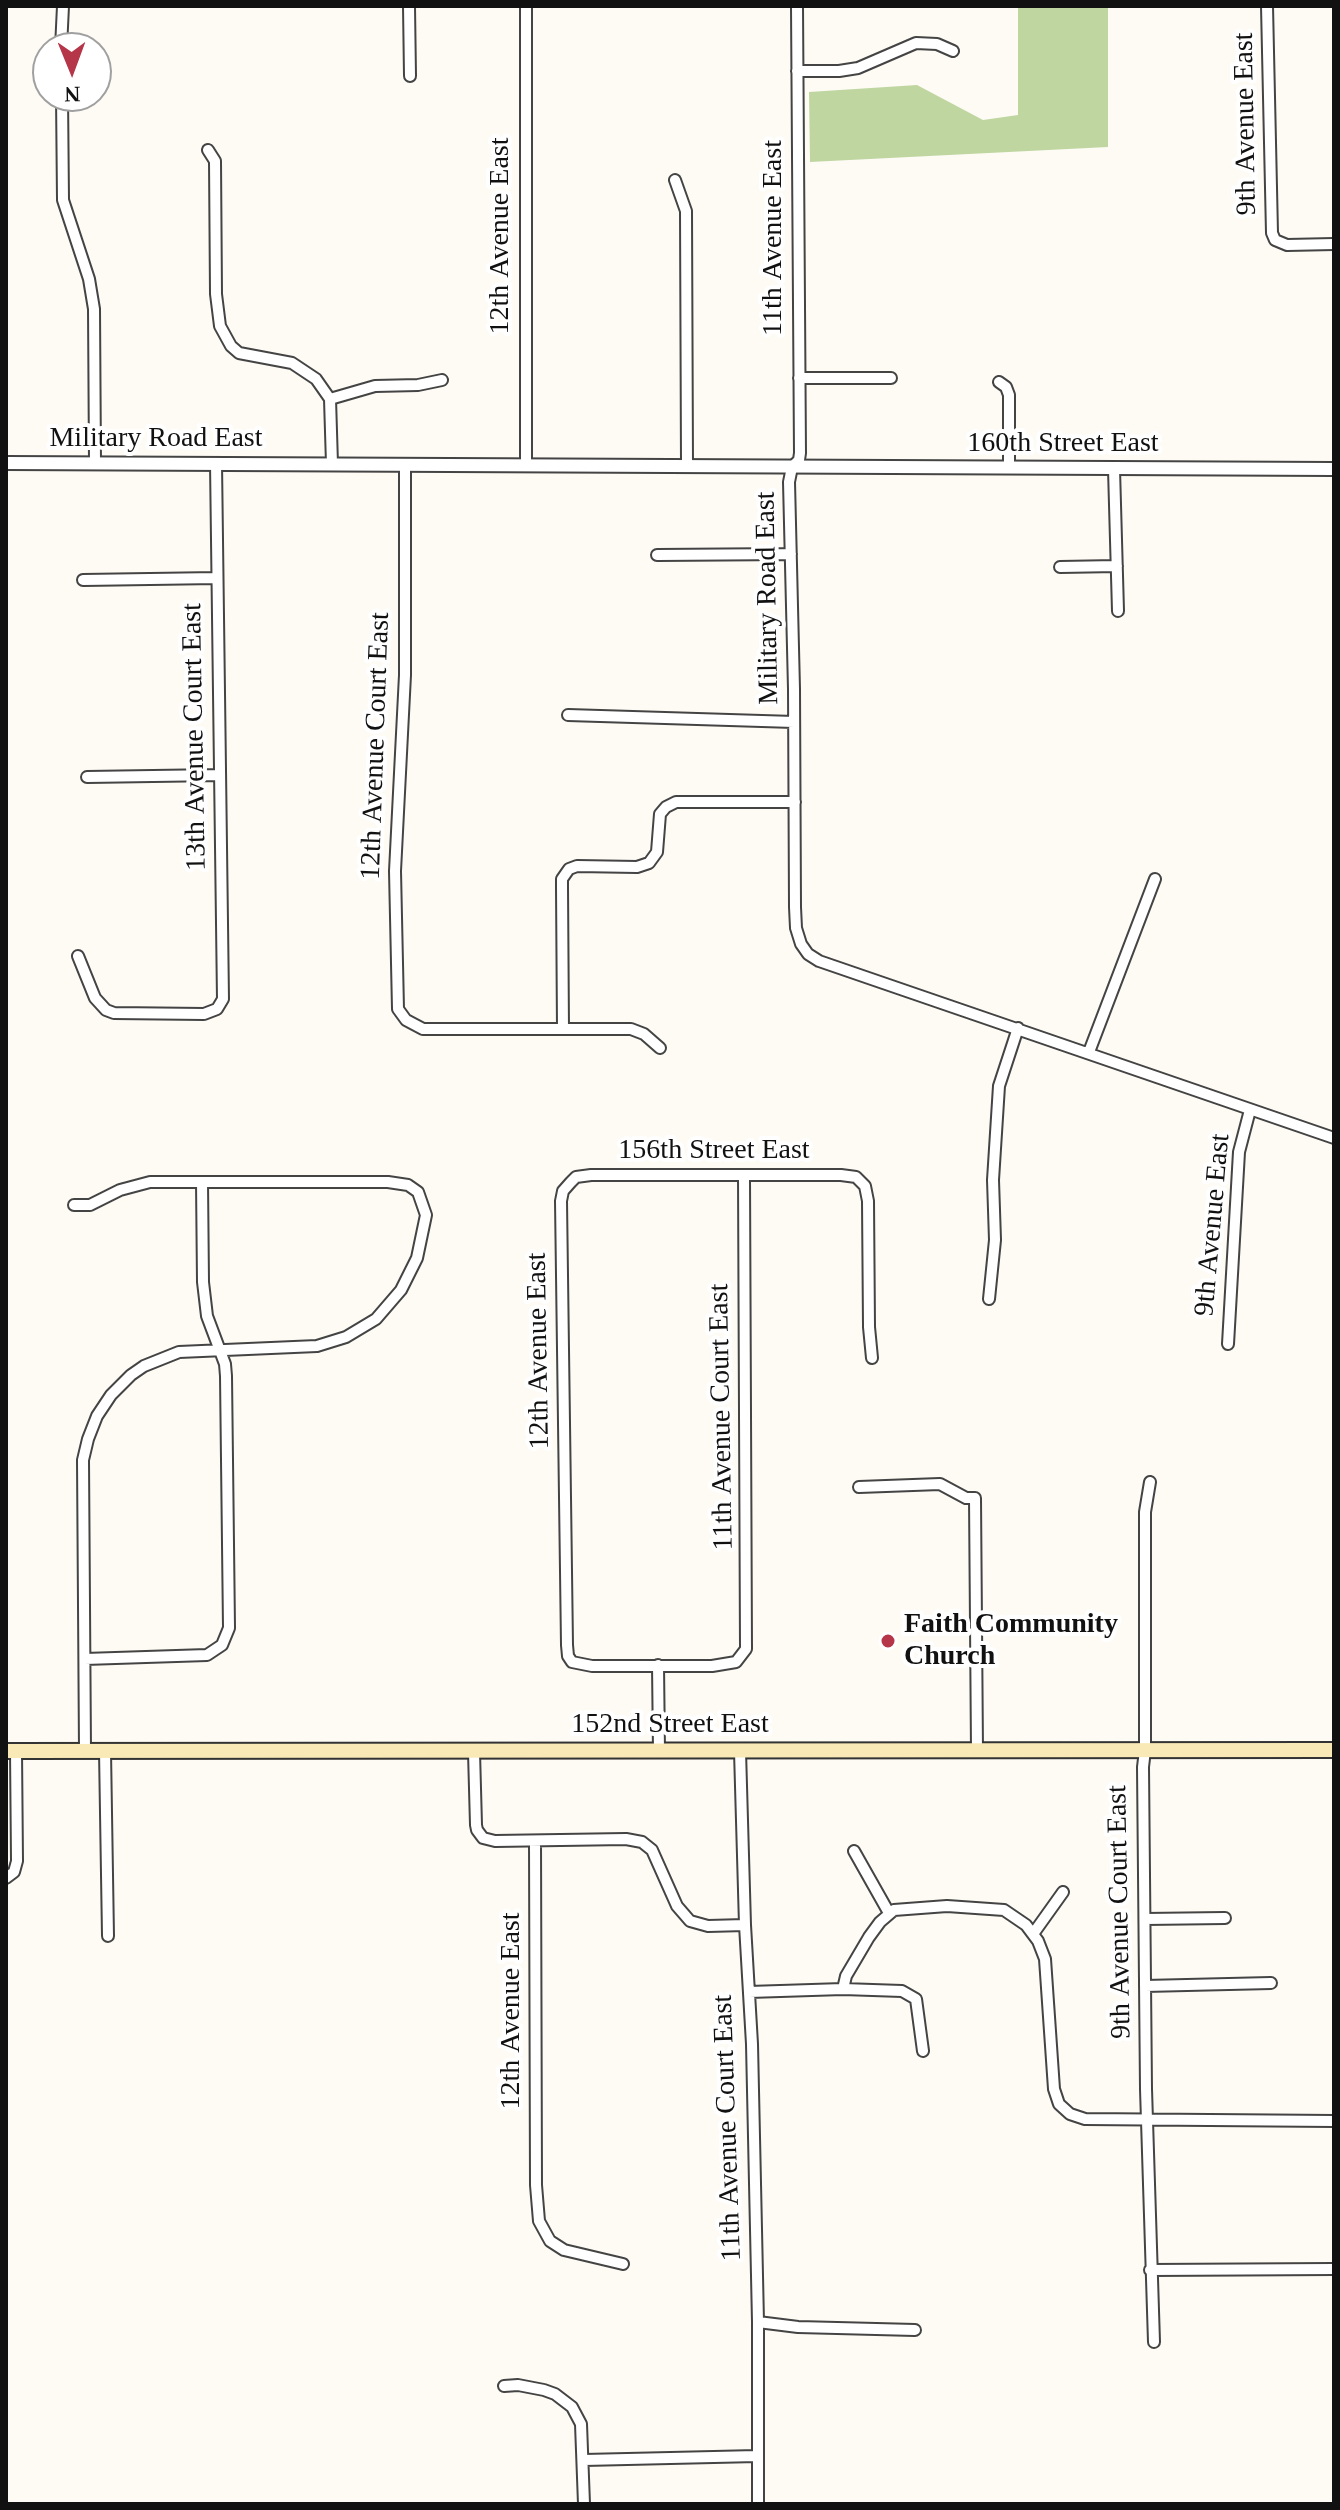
<!DOCTYPE html>
<html>
<head>
<meta charset="utf-8">
<style>
  body { margin:0 }
  #map { position:relative; width:1340px; height:2510px; overflow:hidden; background:#fefbf5; font-family:"Times New Roman",serif }
  canvas { display:block }
  .frame { position:absolute; inset:0; border:8px solid #111; pointer-events:none }
  .north { position:absolute; left:32px; top:32px; width:80px; height:80px; box-sizing:border-box; background:#fff; border:2px solid #a0a0a0; border-radius:50%; rotate:179deg; font-size:22px; font-weight:700; line-height:32px; text-align:center; color:#111 }
  .north::after { content:''; display:block; margin:auto; width:28px; height:36px; background:#b53549; clip-path:polygon(50% 0,100% 100%,50% 72%,0 100%) }
</style>
</head>
<body>
<div id="map">
<canvas width="1340" height="2510"></canvas>
<div class="frame"></div>
<div class="north">N</div>
</div>
<script>
const context = document.querySelector('canvas').getContext('2d');
context.lineJoin = 'round';
function fill(path, color) {
  context.fillStyle = color;
  context.fill(path, 'evenodd');
}
function toPath(rows) {
  const path = new Path2D();
  for (const r of rows) {
    path.moveTo(r[0], r[1]);
    for (let i = 2; i < r.length; i += 2) path.lineTo(r[i], r[i + 1]);
  }
  return path;
}
function stroke(path, color, width, dash) {
  context.strokeStyle = color;
  context.lineWidth = width;
  context.lineCap = dash ? 'butt' : 'round';
  context.setLineDash(dash || []);
  context.stroke(path);
}
function drawText(font, color, halo, rows, align = 'center') {
  context.font = font + ' "Times New Roman",serif';
  context.lineWidth = 8;
  context.setLineDash([]);
  context.textBaseline = 'middle';
  context.strokeStyle = halo;
  context.fillStyle = color;
  for (const [text, x, y, turn = 0] of rows) {
    context.save();
    context.translate(x, y);
    context.rotate((+turn || 0) * Math.PI / 180);
    context.textAlign = isNaN(turn) ? turn : align;
    if (halo) context.strokeText(text, 0, 0);
    context.fillText(text, 0, 0);
    context.restore();
  }
}
fill(toPath([
  [1018,6,1108,6,1108,147,810,162,809,92,917,85,983,120,1018,115]
]), '#bfd6a1');
const minor = toPath([
  [409,6,410,76],
  [526,6,526,465],
  [797,6,800,453,799,460,792,467,789,482,794,689,795,907,796,928,801,944,808,954,819,961,1334,1138],
  [1267,6,1272,233,1275,240,1287,245,1334,244],
  [61,48,63,6],
  [797,71,839,71,858,68,916,43,937,44,953,51],
  [62,96,63,200,89,279,94,309,95,463],
  [208,150,215,161,216,294,220,326,231,346,239,353,292,363,316,379,330,399,332,464],
  [675,180,686,211,687,465],
  [799,378,891,378],
  [999,382,1006,387,1009,395,1009,468],
  [330,399,375,386,418,385,442,380],
  [405,465,405,675,395,871,398,1009,406,1020,423,1029,631,1029,644,1034,660,1048],
  [1114,469,1118,611],
  [657,555,791,554],
  [1060,567,1117,566],
  [83,580,217,578],
  [568,715,794,722],
  [87,777,219,775],
  [78,956,95,998,106,1010,114,1013,204,1014,217,1009,223,999,216,463],
  [563,1029,562,887,562,879,569,869,577,866,637,867,649,863,657,852,660,814,666,807,676,802,795,802],
  [1089,1052,1155,879],
  [744,1176,746,1649,736,1662,712,1666,592,1666,572,1662,568,1656,567,1645,561,1201,563,1191,571,1182,576,1177,591,1175,841,1175,856,1177,865,1186,868,1201,869,1327,872,1358],
  [74,1205,90,1205,120,1190,150,1182,388,1182,408,1185,418,1192,426,1215,417,1258,401,1290,376,1319,346,1337,317,1346,179,1352,144,1366,131,1375,111,1395,97,1416,88,1439,83,1460,85,1750],
  [989,1299,995,1240,993,1180,999,1086,1018,1028],
  [1228,1344,1239,1152,1250,1110],
  [1150,1482,1145,1512,1145,1750,1143,1767,1146,2089,1154,2342],
  [859,1487,940,1484,966,1498,975,1498,977,1751],
  [85,1659,207,1655,222,1645,229,1628,226,1376,225,1364,207,1316,203,1282,202,1182],
  [658,1665,659,1751],
  [105,1751,108,1936],
  [740,1751,745,1925,752,2044,758,2322,758,2504],
  [474,1752,476,1825,477,1830,483,1838,495,1841,626,1839,642,1842,652,1850,677,1906,690,1921,708,1926,745,1925],
  [535,1841,536,2185,539,2221,550,2241,564,2250,623,2264],
  [854,1851,889,1913],
  [6,1878,14,1872,17,1861,16,1751],
  [1145,1919,1225,1918],
  [1033,1934,1063,1892],
  [1145,1986,1271,1983],
  [843,1989,846,1976,869,1937,880,1922,894,1910,947,1906,1004,1910,1026,1925,1038,1941,1045,1959,1054,2089,1059,2104,1070,2114,1085,2119,1334,2121],
  [749,1992,843,1989,902,1991,916,1999,923,2051],
  [1150,2270,1334,2269],
  [758,2322,798,2327,915,2330],
  [504,2386,518,2385,544,2390,555,2394,572,2407,581,2424,584,2504],
  [584,2460,757,2456]
]);
const tertiary = toPath([
  [6,463,1334,469]
]);
const secondary = toPath([
  [6,1751,1334,1750]
]);
stroke(minor, '#444', 14);
stroke(tertiary, '#444', 16);
stroke(secondary, '#333', 18);
stroke(minor, '#fff', 10);
stroke(tertiary, '#fff', 12);
stroke(secondary, '#f8e9b7', 14);
for (const [x, y, r, color] of [
  [888,1641,8,"#b53549"]
]) {
  const dot = new Path2D();
  dot.arc(x, y, r, 0, 2 * Math.PI);
  context.fillStyle = color;
  context.fill(dot);
  stroke(dot, '#fff', 3);
}
drawText('28px', '#111', '#fff', [
  ["9th Avenue East",1246,124,-91],
  ["12th Avenue East",501,236,-90],
  ["11th Avenue East",774,238,-90],
  ["Military Road East",156,439],
  ["160th Street East",1063,444],
  ["Military Road East",768,598,-91],
  ["13th Avenue Court East",195,737,-91],
  ["12th Avenue Court East",376,746,-88],
  ["156th Street East",714,1151],
  ["9th Avenue East",1213,1225,-85],
  ["12th Avenue East",539,1351,-91],
  ["11th Avenue Court East",722,1417,-91],
  ["152nd Street East",670,1725],
  ["9th Avenue Court East",1120,1912,-91],
  ["12th Avenue East",512,2011,-90],
  ["11th Avenue Court East",728,2128,-92]
]);
drawText('bold 28px', '#111', '#fff', [
  ["Faith Community",904,1625],
  ["Church",904,1657]
], 'left');
</script>
</body>
</html>
